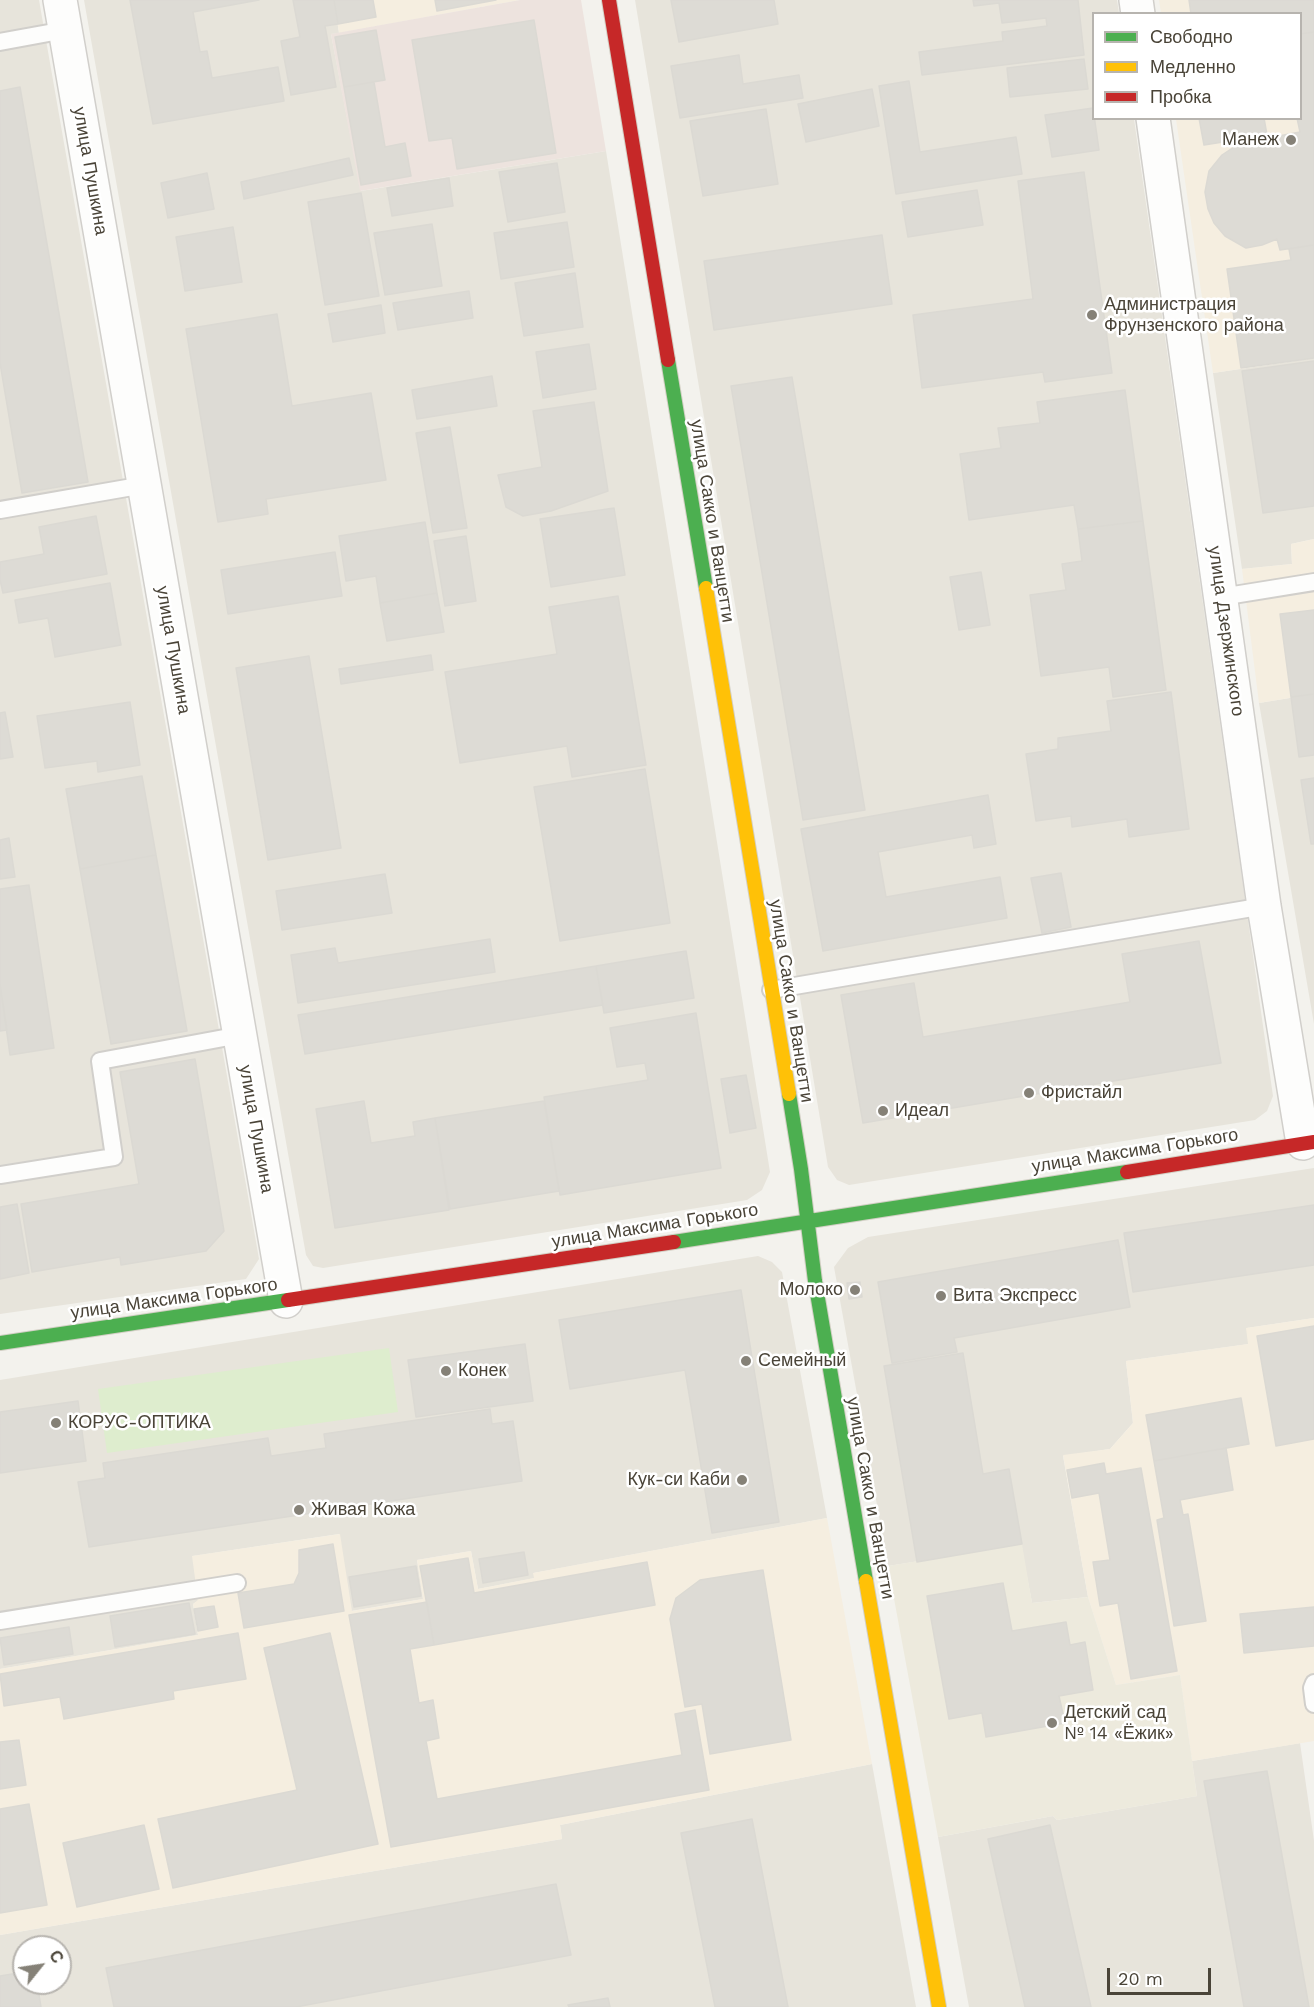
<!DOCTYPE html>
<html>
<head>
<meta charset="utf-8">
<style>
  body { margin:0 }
  #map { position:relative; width:1314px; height:2007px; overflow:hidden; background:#f3f2ed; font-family:"Work Sans",sans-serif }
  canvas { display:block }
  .legend { position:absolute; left:1092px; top:12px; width:210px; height:108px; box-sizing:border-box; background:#fff; border:2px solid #b7b4af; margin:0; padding:8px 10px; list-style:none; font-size:18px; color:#4a4438 }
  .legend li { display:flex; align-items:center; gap:12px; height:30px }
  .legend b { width:30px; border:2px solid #b7b4af }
  .north { position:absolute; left:12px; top:1935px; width:60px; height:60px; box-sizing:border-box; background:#fff; border:2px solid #b7b4af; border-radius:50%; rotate:60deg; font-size:16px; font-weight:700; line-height:24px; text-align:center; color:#4a4438 }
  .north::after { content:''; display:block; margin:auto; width:21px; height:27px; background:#858177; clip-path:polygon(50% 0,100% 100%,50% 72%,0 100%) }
  .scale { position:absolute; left:1107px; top:1968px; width:104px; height:27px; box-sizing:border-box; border:3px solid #4a4438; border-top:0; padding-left:8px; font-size:18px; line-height:21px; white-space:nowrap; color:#4a4438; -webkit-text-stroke:4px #fff; paint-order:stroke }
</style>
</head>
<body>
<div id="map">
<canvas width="1314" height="2007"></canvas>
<ul class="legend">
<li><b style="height:8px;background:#4caf50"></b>Свободно</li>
<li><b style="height:8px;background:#ffc107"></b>Медленно</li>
<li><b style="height:8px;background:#c62828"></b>Пробка</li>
</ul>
<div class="north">С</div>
<div class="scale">20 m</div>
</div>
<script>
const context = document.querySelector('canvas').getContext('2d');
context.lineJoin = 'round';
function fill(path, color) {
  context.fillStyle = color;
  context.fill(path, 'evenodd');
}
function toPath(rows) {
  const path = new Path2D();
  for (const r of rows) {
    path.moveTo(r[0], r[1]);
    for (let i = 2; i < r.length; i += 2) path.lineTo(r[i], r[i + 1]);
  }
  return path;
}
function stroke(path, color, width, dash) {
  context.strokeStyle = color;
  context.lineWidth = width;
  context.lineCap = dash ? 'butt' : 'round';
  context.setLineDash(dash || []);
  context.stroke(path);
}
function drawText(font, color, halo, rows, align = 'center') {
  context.font = font + ' "Work Sans",sans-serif';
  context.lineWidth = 5;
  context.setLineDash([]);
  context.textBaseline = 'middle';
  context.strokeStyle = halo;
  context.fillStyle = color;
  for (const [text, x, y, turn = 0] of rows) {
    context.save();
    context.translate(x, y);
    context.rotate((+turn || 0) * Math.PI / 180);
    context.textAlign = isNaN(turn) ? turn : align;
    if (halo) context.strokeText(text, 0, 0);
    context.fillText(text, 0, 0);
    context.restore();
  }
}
fill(toPath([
  [0,0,39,0,259,1259,246,1279,0,1314],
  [84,0,334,0,339,33,331,34,361,191,606,151,770,1172,762,1190,747,1200,323,1268,313,1266,306,1255],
  [635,0,1117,0,1119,13,1094,14,1094,118,1134,119,1273,1096,1267,1111,1255,1120,849,1185,837,1180,828,1167],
  [1314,358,1314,539,1291,544,1292,564,1242,569,1213,373],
  [1314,694,1314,1024,1259,703],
  [1314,1168,1314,1318,1247,1328,1249,1344,1126,1361,1133,1423,1110,1449,1063,1456,1088,1597,1032,1603,1021,1545,888,1566,834,1267,848,1248,868,1237],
  [758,1256,772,1262,782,1272,827,1518,534,1573,535,1578,478,1589,471,1551,417,1560,423,1599,351,1611,339,1534,193,1556,198,1601,193,1604,198,1635,0,1669,0,1380],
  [1300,1743,1314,1841,1314,2007,969,2007,938,1837,1053,1816,1057,1820,1197,1796,1192,1761],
  [872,1764,916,2007,0,2007,0,1935,562,1839,560,1825],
  [24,1947,60,1947,60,1983,24,1983]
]), '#e7e4db');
fill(toPath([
  [334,0,520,0,339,33],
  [1159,0,1314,0,1314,358,1213,373,1176,119,1300,118,1300,14,1161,13],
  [1314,539,1314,694,1259,703,1242,569,1292,564,1291,544],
  [1314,1318,1314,1741,1192,1761,1180,1675,1116,1685,1088,1597,1063,1455,1110,1449,1133,1423,1126,1361,1248,1344,1246,1328],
  [827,1518,872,1764,560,1825,562,1839,0,1935,0,1669,198,1635,193,1604,198,1600,192,1556,340,1534,352,1611,423,1599,417,1560,471,1551,478,1589,534,1578,533,1573]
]), '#f5eee0');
fill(toPath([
  [1022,1544,1032,1603,1088,1597,1116,1685,1180,1675,1197,1796,1057,1820,1053,1816,938,1837,888,1566]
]), '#edeadd');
fill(toPath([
  [520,0,581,0,606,151,360,191,331,34]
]), '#ede3de');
fill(toPath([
  [389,1348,398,1412,107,1453,98,1389]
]), '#deedce');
const building = toPath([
  [130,0,259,0,193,12,200,52,207,51,212,78,278,67,284,101,153,124,130,0],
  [293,0,334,0,338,24,325,26,336,87,291,95,281,41,300,37,293,0],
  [334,0,373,0,376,17,338,24,334,0],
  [435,0,496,0,437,11,435,0],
  [671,0,774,0,778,24,679,42,671,0],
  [973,0,1078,0,1084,55,922,75,919,52,1003,41,1002,32,1047,26,1046,18,1002,23,999,3,974,6,973,0],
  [1189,0,1314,0,1314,32,1300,34,1300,14,1191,14,1189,0],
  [534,20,556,153,457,169,452,138,429,141,412,40,534,20],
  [376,30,385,80,344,87,335,37,376,30],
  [1314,32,1314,245,1280,250,1277,239,1262,245,1246,248,1225,236,1214,223,1208,209,1205,192,1209,171,1222,155,1234,147,1247,142,1269,142,1268,138,1300,132,1297,118,1300,118,1300,34,1314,32],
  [739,55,743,84,799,75,803,98,680,118,671,66,739,55],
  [1084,59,1088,89,1010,97,1007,68,1084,59],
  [909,81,920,152,1016,137,1022,174,896,194,879,86,909,81],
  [374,82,385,147,405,143,411,176,361,185,344,87,374,82],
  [20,87,88,482,22,493,0,363,0,91,20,87],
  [872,89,879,126,806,142,798,104,872,89],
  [1093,108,1099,150,1052,157,1045,115,1093,108],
  [766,109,778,184,703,196,690,121,766,109],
  [1199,118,1264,118,1267,135,1204,145,1199,118],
  [349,158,353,175,244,199,241,182,349,158],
  [557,163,565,212,508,222,499,172,557,163],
  [1084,172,1112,373,1045,382,1043,372,922,388,913,315,1033,299,1018,181,1084,172],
  [207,173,214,209,168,218,161,183,207,173],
  [449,178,453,206,392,216,387,188,449,178],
  [977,190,983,225,908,237,902,202,977,190],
  [361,193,379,296,325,305,308,202,361,193],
  [567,222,574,267,501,279,494,233,567,222],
  [432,224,442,286,385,295,374,233,432,224],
  [233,227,242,282,185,291,176,237,233,227],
  [882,235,892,304,714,330,704,261,882,235],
  [1314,245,1314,358,1241,368,1227,269,1291,260,1289,249,1314,245],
  [575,273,583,327,524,336,515,283,575,273],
  [469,291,473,318,398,330,393,303,469,291],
  [381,305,385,333,333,342,328,314,381,305],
  [277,314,292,406,371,393,386,480,266,499,268,514,218,522,186,329,277,314],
  [589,344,596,389,543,398,536,352,589,344],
  [1314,361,1314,506,1263,513,1242,371,1314,361],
  [492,376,497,406,417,419,412,390,492,376],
  [792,377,865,810,803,820,731,386,792,377],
  [1125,390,1143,521,1078,529,1074,505,969,520,960,454,1001,448,998,428,1040,423,1037,402,1125,390],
  [594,402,608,491,551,511,523,516,506,507,498,475,542,467,533,411,594,402],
  [450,427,467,528,433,533,416,433,450,427],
  [614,508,625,575,551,587,540,519,614,508],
  [96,516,107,574,3,593,0,580,0,562,44,554,39,527,96,516],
  [1143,521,1166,690,1113,697,1109,667,1041,676,1030,595,1066,590,1062,564,1082,561,1078,529,1143,521],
  [425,522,437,593,380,603,376,576,346,581,339,536,425,522],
  [466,536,476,601,445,606,434,541,466,536],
  [335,552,342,596,228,614,221,570,335,552],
  [981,572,990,625,959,630,950,577,981,572],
  [110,583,121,645,55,657,48,618,19,623,15,600,110,583],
  [437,593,444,632,387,641,380,603,437,593],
  [618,596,646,765,572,777,567,746,460,763,445,672,557,654,549,607,618,596],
  [1314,610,1314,694,1291,697,1280,614,1314,610],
  [431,655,433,670,341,684,339,669,431,655],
  [309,656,341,848,268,860,236,668,309,656],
  [1171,692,1189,829,1129,837,1127,819,1072,827,1071,816,1036,821,1026,754,1058,749,1058,738,1111,731,1107,701,1171,692],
  [1314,694,1314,755,1299,757,1291,697,1314,694],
  [130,702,140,765,98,772,97,761,45,768,37,716,130,702],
  [5,712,13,757,0,759,0,713,5,712],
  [645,769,670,923,560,941,534,787,645,769],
  [142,776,156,855,80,869,66,789,142,776],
  [1314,778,1314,844,1311,844,1301,780,1314,778],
  [988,795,996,844,974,848,972,835,878,852,886,897,1000,877,1007,918,823,951,801,829,988,795],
  [9,838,15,877,0,879,0,840,9,838],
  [156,855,187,1031,111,1044,80,869,156,855],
  [1061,873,1071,927,1042,933,1031,878,1061,873],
  [385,874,392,913,282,930,276,891,385,874],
  [29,885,54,1048,10,1055,0,984,0,889,29,885],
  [490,939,495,972,298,1003,291,955,335,948,338,963,490,939],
  [1199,941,1221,1063,863,1123,841,995,914,983,923,1037,1130,1002,1122,954,1199,941],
  [686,951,694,998,604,1013,596,966,686,951],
  [596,966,603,1005,305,1054,298,1015,596,966],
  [0,984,7,1030,0,1031,0,984],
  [696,1013,721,1168,560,1195,544,1097,648,1080,645,1063,617,1067,610,1028,696,1013],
  [195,1059,224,1231,206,1251,121,1265,120,1257,32,1272,21,1204,139,1184,120,1072,195,1059],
  [746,1075,756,1128,730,1133,721,1079,746,1075],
  [364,1101,371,1143,415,1136,413,1122,435,1118,449,1210,335,1228,316,1109,364,1101],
  [544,1101,559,1191,450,1209,435,1118,544,1101],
  [17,1204,29,1273,0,1279,0,1207,17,1204],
  [1314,1205,1314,1265,1133,1292,1124,1233,1314,1205],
  [1118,1240,1130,1307,954,1338,957,1352,892,1363,878,1282,1118,1240],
  [860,1282,862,1297,849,1299,847,1283,860,1282],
  [741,1290,779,1522,712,1533,685,1370,570,1389,559,1320,741,1290],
  [1314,1326,1314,1439,1276,1446,1257,1336,1314,1326],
  [525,1344,533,1401,416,1417,408,1360,525,1344],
  [963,1353,983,1474,1009,1469,1022,1544,917,1562,884,1366,963,1353],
  [1241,1398,1249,1444,1154,1461,1146,1415,1241,1398],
  [78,1401,86,1461,0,1473,0,1412,78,1401],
  [490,1409,492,1424,513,1421,522,1481,89,1547,78,1482,105,1478,103,1463,268,1438,271,1456,326,1448,324,1434,490,1409],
  [1226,1448,1233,1490,1180,1500,1183,1515,1188,1514,1206,1621,1174,1626,1157,1520,1164,1518,1154,1461,1226,1448],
  [1104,1463,1106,1474,1141,1468,1177,1671,1131,1679,1118,1603,1100,1606,1093,1562,1110,1560,1099,1493,1072,1498,1067,1470,1104,1463],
  [333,1544,344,1611,244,1628,238,1593,294,1584,299,1573,299,1550,333,1544],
  [524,1552,528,1575,483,1583,479,1559,524,1552],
  [468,1558,474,1593,647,1562,655,1605,434,1645,420,1566,468,1558],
  [416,1566,421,1596,354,1607,349,1577,416,1566],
  [763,1570,791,1740,710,1754,702,1704,685,1707,670,1619,676,1598,700,1580,763,1570],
  [1003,1583,1012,1631,1066,1622,1070,1645,1085,1642,1093,1690,1059,1696,1065,1723,986,1737,982,1713,949,1719,927,1596,1003,1583],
  [427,1602,434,1645,410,1649,419,1703,433,1700,439,1738,426,1741,437,1799,682,1755,675,1714,695,1710,709,1790,391,1847,349,1615,427,1602],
  [189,1603,195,1634,115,1647,110,1616,189,1603],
  [214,1606,218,1627,198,1631,194,1609,214,1606],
  [1314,1607,1314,1646,1244,1653,1240,1614,1314,1607],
  [69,1627,73,1654,4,1665,0,1638,69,1627],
  [238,1633,246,1679,173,1691,174,1699,64,1719,60,1697,4,1706,0,1674,238,1633],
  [330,1633,378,1844,173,1888,158,1819,297,1790,264,1648,330,1633],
  [19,1740,26,1785,0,1789,0,1742,19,1740],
  [1267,1771,1309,2007,1244,2007,1204,1781,1267,1771],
  [29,1804,47,1905,0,1913,0,1809,29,1804],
  [752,1819,788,2007,715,2007,681,1833,752,1819],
  [144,1825,159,1889,77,1907,63,1843,144,1825],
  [1050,1825,1091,2007,1025,2007,988,1839,1050,1825],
  [556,1884,571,1955,296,2007,114,2007,106,1968,556,1884],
  [24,1972,24,1983,37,1983,41,2007,0,2007,0,1976,24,1972],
  [608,1998,610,2007,569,2007,568,2005,608,1998]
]);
fill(building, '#dddbd5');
stroke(building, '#dbd9d3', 1.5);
const lane = toPath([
  [0,42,65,30],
  [0,510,144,485],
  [1221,597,1314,582],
  [771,990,1264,906],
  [0,1175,114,1157,100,1061,240,1035],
  [0,1621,237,1583],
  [1314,1683,1312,1688,1314,1704]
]);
const street = toPath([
  [60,0,286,1301],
  [1136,0,1138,14],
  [1153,118,1264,906,1303,1143]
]);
const fast = toPath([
  [668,360,706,588],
  [789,1094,801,1169,815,1281,866,1581],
  [674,1242,1127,1172],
  [0,1343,288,1300]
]);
const slow = toPath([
  [706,588,789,1094],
  [866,1581,939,2007]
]);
const jam = toPath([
  [609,0,668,360],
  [1127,1172,1314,1142],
  [288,1300,674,1242]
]);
stroke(lane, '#d1cfcb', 20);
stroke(street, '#d1cfcb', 36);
stroke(fast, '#d2cfc4', 16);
stroke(slow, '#d2cfc4', 16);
stroke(jam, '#d2cfc4', 16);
stroke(lane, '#fdfdfc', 16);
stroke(street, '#fdfdfc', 33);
stroke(fast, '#4caf50', 14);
stroke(slow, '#ffc107', 14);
stroke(jam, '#c62828', 14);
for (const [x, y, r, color] of [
  [1291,140,6,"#858177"],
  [1092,315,6,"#858177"],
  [1029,1093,6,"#858177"],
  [883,1111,6,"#858177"],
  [855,1290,6,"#858177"],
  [941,1296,6,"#858177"],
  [746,1361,6,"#858177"],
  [446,1371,6,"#858177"],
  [56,1423,6,"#858177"],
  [742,1480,6,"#858177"],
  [299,1510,6,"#858177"],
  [1052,1723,6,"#858177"]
]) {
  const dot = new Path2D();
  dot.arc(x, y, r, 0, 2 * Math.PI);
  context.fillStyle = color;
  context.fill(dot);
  stroke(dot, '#fff', 2);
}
drawText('18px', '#4a4438', '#fff', [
  ["Манеж",1279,140,"right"],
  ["Администрация",1104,305],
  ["Фрунзенского района",1104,326],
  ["Фристайл",1041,1093],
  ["Идеал",895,1111],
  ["Молоко",843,1290,"right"],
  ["Вита Экспресс",953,1296],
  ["Семейный",758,1361],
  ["Конек",458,1371],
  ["КОРУС-ОПТИКА",68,1423],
  ["Кук-си Каби",730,1480,"right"],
  ["Живая Кожа",311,1510],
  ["Детский сад",1064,1713],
  ["№ 14 «Ёжик»",1064,1734]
], 'left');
drawText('18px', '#4a4438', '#fff', [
  ["улица Пушкина",90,171,80],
  ["улица Сакко и Ванцетти",712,521,81],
  ["улица Дзержинского",1226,631,82],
  ["улица Пушкина",173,650,80],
  ["улица Сакко и Ванцетти",791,1001,81],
  ["улица Пушкина",256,1129,80],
  ["улица Максима Горького",1135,1151,-9],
  ["улица Максима Горького",655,1226,-9],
  ["улица Максима Горького",174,1299,-8],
  ["улица Сакко и Ванцетти",870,1498,80]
]);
</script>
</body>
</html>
